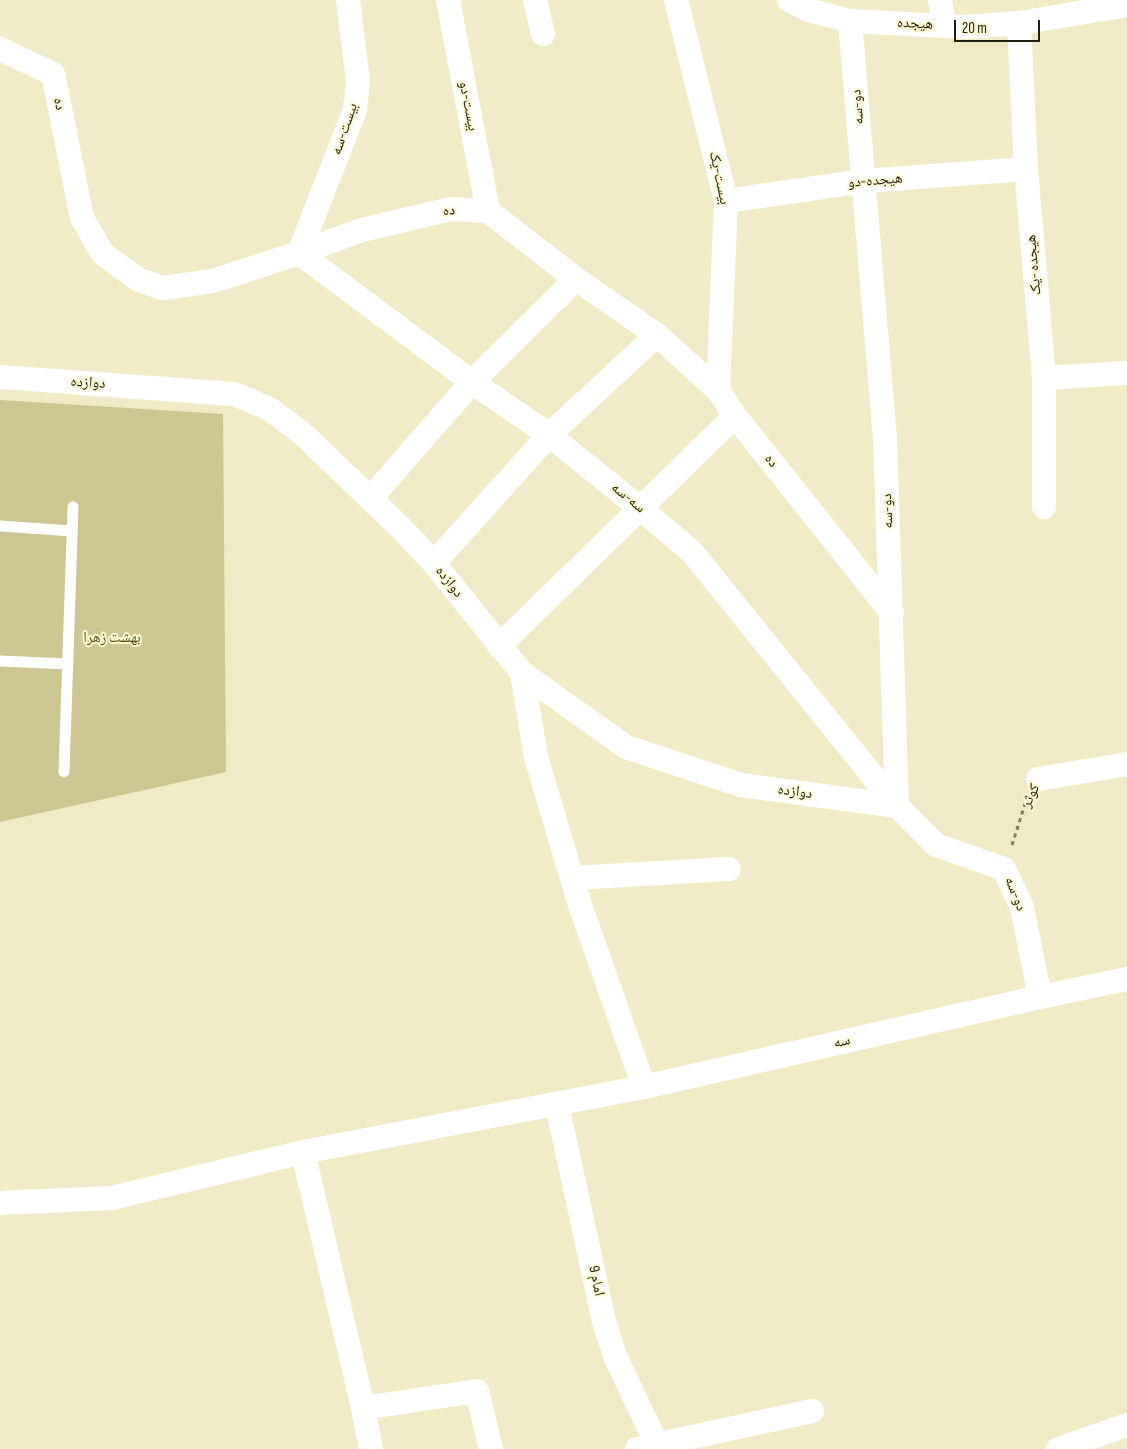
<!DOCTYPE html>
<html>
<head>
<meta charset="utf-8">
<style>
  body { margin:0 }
  #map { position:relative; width:1127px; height:1449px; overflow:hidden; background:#f0ebc6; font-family:"Sofia Sans Condensed",sans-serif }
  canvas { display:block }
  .scale { position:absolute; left:954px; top:20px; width:86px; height:22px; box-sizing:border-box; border:2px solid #201e10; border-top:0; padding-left:6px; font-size:15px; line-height:18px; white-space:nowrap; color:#201e10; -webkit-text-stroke:4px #fdf9d3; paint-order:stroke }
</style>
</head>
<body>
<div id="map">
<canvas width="1127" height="1449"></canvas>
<div class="scale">20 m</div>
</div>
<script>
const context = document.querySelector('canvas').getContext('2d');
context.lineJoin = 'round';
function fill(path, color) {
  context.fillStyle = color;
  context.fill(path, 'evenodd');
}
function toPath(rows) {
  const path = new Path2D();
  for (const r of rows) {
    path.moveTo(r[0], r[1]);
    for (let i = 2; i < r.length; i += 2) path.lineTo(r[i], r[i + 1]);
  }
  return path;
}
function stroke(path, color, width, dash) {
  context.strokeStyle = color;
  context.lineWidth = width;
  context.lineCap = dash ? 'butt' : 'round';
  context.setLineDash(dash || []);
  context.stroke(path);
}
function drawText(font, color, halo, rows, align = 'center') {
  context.font = font + ' "Sofia Sans Condensed","Noto Naskh Arabic",sans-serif';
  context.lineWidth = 4;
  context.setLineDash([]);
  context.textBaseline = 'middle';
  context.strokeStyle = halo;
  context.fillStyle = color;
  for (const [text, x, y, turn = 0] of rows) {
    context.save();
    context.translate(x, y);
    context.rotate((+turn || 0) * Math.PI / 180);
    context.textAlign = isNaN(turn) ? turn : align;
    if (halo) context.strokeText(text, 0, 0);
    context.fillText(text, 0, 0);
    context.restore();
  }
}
fill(toPath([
  [0,400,223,414,226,772,0,822]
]), '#cdc691');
stroke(toPath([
  [1012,845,1026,801]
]), '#7f7b63', 3, [4, 4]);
stroke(toPath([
  [0,526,72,531],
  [0,661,68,664],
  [64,772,73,507]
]), '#fff', 11);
stroke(toPath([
  [348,0,358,81,355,110,299,253,472,382,549,435,640,508,692,552,897,806],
  [448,0,488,211],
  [535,0,543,34],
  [676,0,726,201,718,390],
  [789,0,808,10,850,21,885,439,897,806,936,845,1004,869,1022,907,1040,997],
  [940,0,944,26],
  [850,21,965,27,1019,23,1127,5],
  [1019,23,1026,169,1044,378,1044,507],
  [0,49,53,74,82,218,103,254,139,280,163,288,213,281,299,253,362,230,451,209,488,211,576,279,657,335,718,390,735,416,892,613],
  [726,201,864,181,1026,169],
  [0,377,234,394,270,409,305,436,401,528,434,563,522,673,626,747,741,785,897,806],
  [1044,378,1127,373],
  [370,499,472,382,576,279],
  [434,563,549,435,657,335],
  [499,646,735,416],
  [522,673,536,757,579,902,644,1087],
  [1038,779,1127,764],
  [573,878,729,869],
  [557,1105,604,1321,615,1356,659,1449],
  [303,1152,363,1408,371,1449],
  [0,1203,112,1198,303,1152,644,1087,1040,997,1127,979],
  [363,1408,477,1391,491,1449],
  [637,1449,812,1411],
  [1058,1449,1127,1425]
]), '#fff', 24);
drawText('15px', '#201e10', '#fdf9d3', [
  ["هیجده",915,24,3],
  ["ده",59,104,78],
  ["بیست-دو",468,106,79],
  ["دو-سه",858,107,-95],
  ["بیست-سه",345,129,-71],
  ["بیست-یک",719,178,78],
  ["هیجده-دو",875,181,-5],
  ["ده",449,211,-6],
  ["هیجده -یک",1034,265,-95],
  ["دوازده",88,383,4],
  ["ده",771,461,51],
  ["سه-سه",628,498,39],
  ["دو-سه",888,511,-92],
  ["دوازده",449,582,52],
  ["دوازده",795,792,8],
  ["کوثر",1031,796,-64],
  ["دو-سه",1015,894,68],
  ["سه",842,1042,-13],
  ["امام 9",596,1281,78]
]);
drawText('15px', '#595012', '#fdf9d3', [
  ["بهشت زهرا",112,638]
]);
</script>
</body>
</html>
